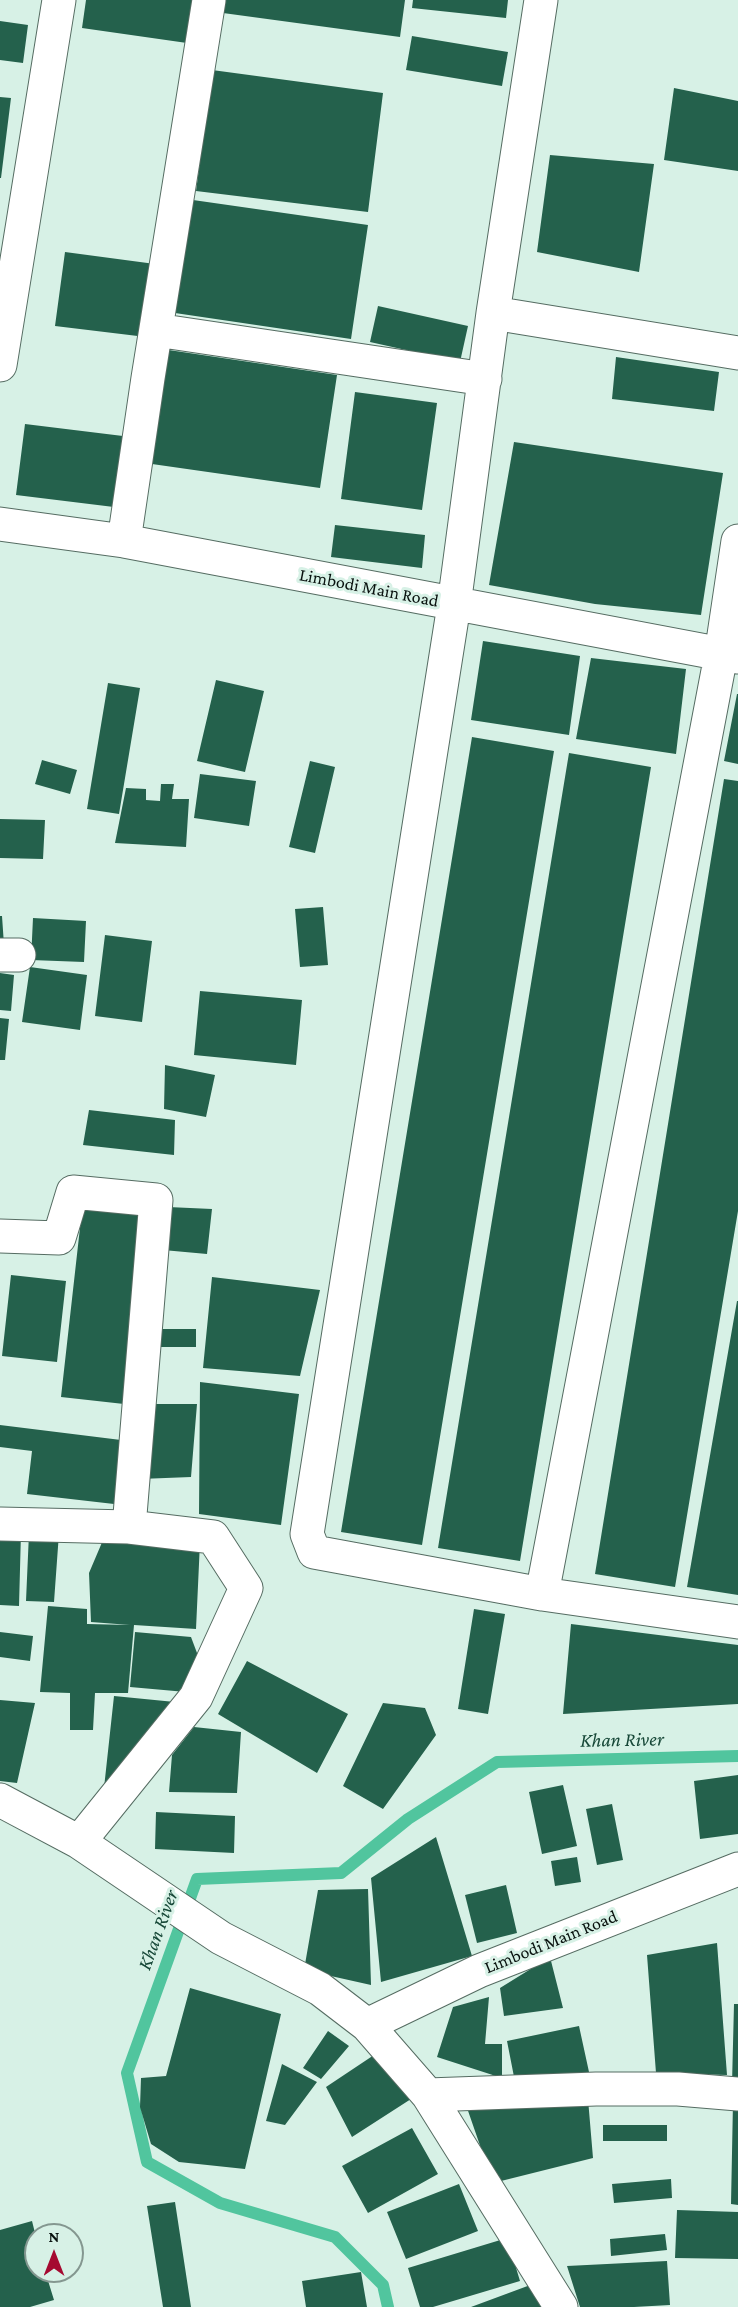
<!DOCTYPE html>
<html>
<head>
<meta charset="utf-8">
<style>
  body { margin:0 }
  #map { position:relative; width:738px; height:2307px; overflow:hidden; background:#d7f1e6; font-family:"Crimson Pro",serif }
  canvas { display:block }
  .north { position:absolute; left:24px; top:2223px; width:60px; height:60px; box-sizing:border-box; background:#d7f1e6; border:2px solid #849790; border-radius:50%; rotate:0deg; font-size:16px; font-weight:700; line-height:24px; text-align:center; color:#08110e }
  .north::after { content:''; display:block; margin:auto; width:21px; height:27px; background:#a50a31; clip-path:polygon(50% 0,100% 100%,50% 72%,0 100%) }
</style>
</head>
<body>
<div id="map">
<canvas width="738" height="2307"></canvas>
<div class="north">N</div>
</div>
<script>
const context = document.querySelector('canvas').getContext('2d');
context.lineJoin = 'round';
function toPath(rows) {
  const path = new Path2D();
  for (const r of rows) {
    path.moveTo(r[0], r[1]);
    for (let i = 2; i < r.length; i += 2) path.lineTo(r[i], r[i + 1]);
  }
  return path;
}
function stroke(path, color, width, dash) {
  context.strokeStyle = color;
  context.lineWidth = width;
  context.lineCap = dash ? 'butt' : 'round';
  context.setLineDash(dash || []);
  context.stroke(path);
}
function fill(path, color) {
  context.fillStyle = color;
  context.fill(path, 'evenodd');
}
function drawText(font, color, halo, rows, align = 'center') {
  context.font = font + ' "Crimson Pro",serif';
  context.lineWidth = 6;
  context.setLineDash([]);
  context.textBaseline = 'middle';
  context.strokeStyle = halo;
  context.fillStyle = color;
  for (const [text, x, y, turn = 0] of rows) {
    context.save();
    context.translate(x, y);
    context.rotate((+turn || 0) * Math.PI / 180);
    context.textAlign = isNaN(turn) ? turn : align;
    if (halo) context.strokeText(text, 0, 0);
    context.fillText(text, 0, 0);
    context.restore();
  }
}
stroke(toPath([
  [388,2307,383,2285,335,2237,220,2203,147,2162,127,2073,197,1879,341,1873,408,1819,497,1762,738,1756]
]), '#51c59e', 12);
fill(toPath([
  [86,0,193,0,187,43,82,28],
  [225,0,405,0,400,37,223,13],
  [413,0,508,0,506,18,412,8],
  [0,21,28,25,23,63,0,60],
  [412,36,508,52,502,86,406,70],
  [212,70,383,93,368,212,196,191],
  [674,88,738,101,738,171,664,160],
  [0,97,11,98,1,178,0,178],
  [550,155,654,164,639,272,537,252],
  [193,200,368,225,351,339,175,313],
  [65,252,155,264,146,337,55,326],
  [378,306,468,326,460,362,370,342],
  [162,349,337,375,320,488,145,463],
  [616,357,719,372,714,411,612,399],
  [355,392,437,403,422,510,341,499],
  [25,424,131,437,122,508,16,495],
  [514,442,723,473,701,615,595,604,489,585],
  [335,525,425,535,422,568,331,557],
  [483,641,580,656,569,735,471,720],
  [591,658,686,669,676,754,576,739],
  [216,680,264,691,245,772,197,761],
  [108,683,140,688,119,814,87,809],
  [737,694,738,694,738,764,724,761],
  [472,737,554,751,422,1545,341,1532],
  [569,753,651,767,520,1561,438,1548],
  [42,760,77,770,70,794,35,784],
  [310,761,335,767,315,853,289,847],
  [200,774,256,781,249,826,194,818],
  [724,779,738,781,738,1211,675,1587,595,1574],
  [161,784,174,784,172,799,189,799,186,847,115,843,126,788,146,789,146,800,160,801],
  [0,819,45,820,43,859,0,858],
  [323,907,328,965,300,967,295,909],
  [0,916,2,916,4,945,0,945],
  [33,918,86,921,84,962,31,960],
  [105,935,152,941,142,1022,95,1016],
  [30,967,87,975,80,1030,22,1022],
  [0,973,14,975,11,1011,0,1010],
  [200,991,302,1000,296,1065,194,1055],
  [0,1018,9,1019,5,1060,0,1060],
  [165,1065,215,1075,206,1117,164,1109],
  [89,1110,175,1120,174,1155,83,1145],
  [83,1201,149,1209,133,1405,61,1397],
  [168,1207,212,1209,207,1254,163,1250],
  [11,1275,66,1281,57,1362,2,1356],
  [212,1277,320,1290,300,1376,203,1368],
  [737,1301,738,1301,738,1595,687,1587],
  [152,1329,196,1329,196,1347,152,1347],
  [200,1382,299,1394,281,1525,199,1514],
  [147,1404,197,1404,191,1477,140,1479],
  [0,1425,121,1440,114,1504,27,1494,32,1451,0,1447],
  [21,1532,19,1606,0,1605,0,1533],
  [29,1533,59,1533,54,1602,26,1601],
  [106,1533,200,1542,196,1629,134,1625,128,1693,95,1693,93,1730,70,1730,70,1693,40,1692,48,1606,87,1609,87,1624,130,1625,91,1622,89,1573],
  [474,1609,505,1614,488,1714,458,1709],
  [571,1624,738,1645,738,1704,563,1714],
  [0,1632,33,1636,30,1661,0,1657],
  [135,1632,191,1637,200,1661,186,1692,130,1687],
  [247,1661,348,1714,317,1773,218,1714],
  [114,1696,185,1703,104,1788],
  [0,1700,35,1703,17,1783,0,1781],
  [383,1703,425,1708,436,1735,383,1809,343,1786],
  [194,1727,241,1732,237,1793,169,1792,172,1755],
  [738,1775,738,1834,700,1839,694,1781],
  [563,1785,577,1846,542,1854,529,1792],
  [612,1804,623,1860,597,1865,586,1809],
  [156,1812,235,1816,234,1853,155,1849],
  [436,1837,472,1956,381,1982,371,1878],
  [577,1857,581,1882,555,1886,551,1861],
  [506,1885,517,1933,477,1943,465,1895],
  [368,1889,371,1985,304,1970,318,1890],
  [717,1943,727,2075,656,2073,647,1955],
  [550,1957,563,2008,504,2016,500,1988],
  [190,1988,281,2014,245,2169,179,2162,151,2144,140,2107,141,2078,166,2076],
  [489,1997,485,2044,502,2044,502,2078,437,2057,453,2007],
  [734,2004,738,2004,738,2084,732,2084],
  [579,2026,589,2072,516,2087,507,2041],
  [328,2031,349,2046,321,2079,303,2068],
  [377,2053,411,2099,352,2137,326,2087],
  [282,2064,317,2082,285,2125,266,2121],
  [588,2099,593,2158,493,2183,466,2105],
  [733,2102,738,2102,738,2205,731,2204],
  [603,2125,667,2125,667,2141,603,2141],
  [412,2128,438,2174,368,2213,342,2166],
  [671,2179,672,2198,614,2203,612,2184],
  [459,2184,478,2231,406,2259,387,2212],
  [175,2202,191,2307,163,2307,147,2206],
  [677,2210,738,2212,738,2259,675,2258],
  [32,2221,36,2237,36,2271,45,2271,54,2300,30,2307,0,2307,0,2230],
  [665,2234,667,2250,611,2256,610,2239],
  [507,2238,520,2281,433,2307,420,2307,408,2268],
  [667,2261,670,2305,634,2307,580,2307,567,2266],
  [361,2272,367,2307,306,2307,302,2281],
  [533,2284,542,2307,471,2307]
]), '#24614c');
const minor = toPath([
  [541,0,493,313,454,605,307,1534,314,1552,542,1594,738,1622],
  [493,313,738,353],
  [156,330,485,379],
  [0,365,59,0],
  [0,524,124,541,738,657],
  [124,541,148,378,209,0],
  [0,955,19,955],
  [0,1236,59,1238,73,1192,156,1200,129,1527],
  [0,1524,129,1527,213,1537,246,1588,196,1697,79,1842],
  [542,1594,721,655,738,541],
  [0,1800,79,1842,221,1938,320,1989,367,2025,428,2095,561,2307],
  [367,2025,479,1971,738,1869],
  [428,2095,596,2089,678,2089,738,2094]
]);
stroke(minor, '#556c62', 35);
stroke(minor, '#fff', 33);
drawText('18px', '#08110e', '#d7f1e6', [
  ["Limbodi Main Road",369,588,11],
  ["Limbodi Main Road",551,1942,-22]
]);
drawText('italic 20px', '#164737', '#d7f1e6', [
  ["Khan River",622,1740,-1],
  ["Khan River",158,1930,-70]
]);
</script>
</body>
</html>
